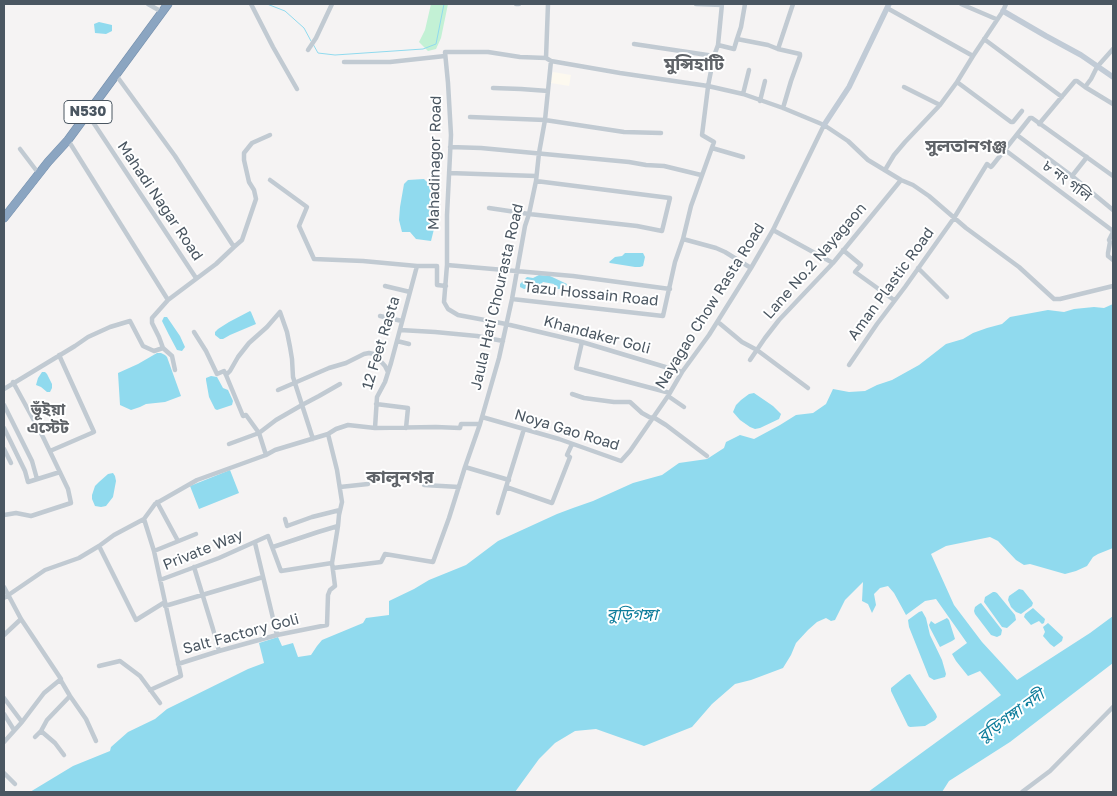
<!DOCTYPE html>
<html>
<head>
<meta charset="utf-8">
<style>
  body { margin:0 }
  #map { position:relative; width:1117px; height:796px; overflow:hidden; background:#f5f3f3; font-family:"Golos Text",sans-serif }
  canvas { display:block }
  .frame { position:absolute; inset:0; border:5px solid #4a5661; pointer-events:none }
</style>
</head>
<body>
<div id="map">
<canvas width="1117" height="796"></canvas>
<div class="frame"></div>
</div>
<script>
const context = document.querySelector('canvas').getContext('2d');
context.lineJoin = 'round';
function fill(path, color) {
  context.fillStyle = color;
  context.fill(path, 'evenodd');
}
function toPath(rows) {
  const path = new Path2D();
  for (const r of rows) {
    path.moveTo(r[0], r[1]);
    for (let i = 2; i < r.length; i += 2) path.lineTo(r[i], r[i + 1]);
  }
  return path;
}
function stroke(path, color, width, dash) {
  context.strokeStyle = color;
  context.lineWidth = width;
  context.lineCap = dash ? 'butt' : 'round';
  context.setLineDash(dash || []);
  context.stroke(path);
}
function drawText(font, color, halo, rows, align = 'center') {
  context.font = font + ' "Golos Text","Noto Sans Bengali",sans-serif';
  context.lineWidth = 4;
  context.setLineDash([]);
  context.textBaseline = 'middle';
  context.strokeStyle = halo;
  context.fillStyle = color;
  for (const [text, x, y, turn = 0] of rows) {
    context.save();
    context.translate(x, y);
    context.rotate((+turn || 0) * Math.PI / 180);
    context.textAlign = isNaN(turn) ? turn : align;
    if (halo) context.strokeText(text, 0, 0);
    context.fillText(text, 0, 0);
    context.restore();
  }
}
fill(toPath([
  [553,72,571,75,569,86,551,83]
]), '#fdf9ef');
fill(toPath([
  [431,4,448,4,441,38,436,49,428,51,419,42,425,30]
]), '#c3f1d5');
fill(toPath([
  [99,22,112,25,112,31,106,34,95,33,94,24],
  [424,179,428,183,434,199,435,225,431,241,416,239,410,232,402,232,399,220,400,207,404,184,408,180],
  [625,253,643,253,645,257,643,266,640,267,635,267,610,263,609,262,615,257,622,256],
  [539,275,550,276,567,284,566,286,559,289,556,289,554,284,543,282,541,284,540,289,539,291,537,291,534,287,524,289,520,287,520,284,527,277,533,278],
  [1113,304,1113,548,1098,554,1093,557,1087,566,1076,571,1065,574,1030,564,1024,565,1016,560,998,541,990,537,946,546,931,554,954,605,982,642,1017,680,1090,633,1113,616,1113,663,1010,742,949,781,942,792,868,792,1001,695,980,671,968,676,956,661,952,654,967,643,936,599,925,601,906,615,894,593,888,586,880,588,874,594,876,605,872,613,868,604,862,601,863,582,845,600,835,620,831,621,826,618,817,622,808,630,796,643,791,655,783,668,751,680,735,684,712,704,692,727,644,746,596,729,575,731,555,743,539,759,515,792,30,792,73,766,110,751,111,747,128,732,155,719,167,709,248,669,264,663,259,643,278,637,282,646,293,643,298,657,311,655,317,646,322,640,363,623,366,618,389,615,389,601,414,589,429,580,466,565,498,541,557,514,573,508,593,501,633,483,662,475,679,463,707,459,724,448,726,442,740,435,754,439,780,425,796,415,813,413,826,404,833,389,849,392,865,391,877,385,892,380,919,365,946,344,963,339,973,333,987,328,1002,324,1010,317,1048,310,1064,312,1074,309,1094,307,1104,308],
  [250,311,251,312,256,324,230,335,223,339,220,339,215,335,215,332,218,329,229,322],
  [164,317,167,317,180,336,185,347,182,351,177,350,169,335,162,321],
  [157,353,161,353,165,355,167,357,181,396,165,402,146,404,140,407,131,410,120,405,118,373,138,364],
  [42,372,45,372,47,374,52,384,52,388,50,392,47,392,41,387,36,385,38,378],
  [211,376,217,377,223,388,228,390,233,401,232,405,217,410,215,409,209,397,206,380,206,378],
  [754,393,773,406,781,414,779,419,760,428,755,429,750,427,740,420,733,412,736,405,741,400,749,394],
  [230,470,239,493,199,509,190,486],
  [113,473,115,476,116,481,113,497,106,506,101,507,95,506,92,499,92,495,95,486,99,482,108,474],
  [1019,589,1023,590,1031,600,1033,603,1032,606,1021,614,1016,612,1011,607,1008,600,1009,596],
  [993,592,995,592,997,593,1015,615,1016,620,1007,628,1002,627,984,602,985,597],
  [981,603,1002,630,1001,635,997,637,991,635,975,614,974,611,975,607,979,604],
  [1033,608,1045,619,1044,623,1042,624,1039,621,1031,625,1024,617,1025,614],
  [922,611,926,618,930,635,942,660,946,674,945,677,934,680,929,677,909,627,908,620,919,612],
  [947,618,949,620,955,639,952,641,940,647,930,628,929,625,931,621,935,624],
  [1048,623,1063,637,1062,641,1054,647,1050,644,1043,636,1045,632,1043,627],
  [910,674,936,714,937,717,935,720,925,726,910,727,908,726,891,691,891,688,907,675]
]), '#90daee');
stroke(toPath([
  [267,4,285,11,304,28,311,41],
  [313,44,318,53,335,55,423,49,436,44,444,4]
]), '#90daee', 1);
const highway = toPath([
  [4,218,48,162,68,140,168,4]
]);
stroke(highway, '#7690ad', 9);
stroke(toPath([
  [148,4,162,12],
  [251,4,273,47,297,89],
  [516,4,519,4],
  [696,4,722,5],
  [961,4,996,19],
  [887,8,973,56],
  [737,39,741,27,745,4],
  [984,39,1062,97],
  [634,44,714,56],
  [718,45,734,49,737,39,768,45,778,49,800,54,800,56,791,81,783,108],
  [778,49,793,4],
  [308,50,316,38,332,4],
  [546,58,548,4],
  [344,62,390,62,445,56],
  [116,75,175,156,234,247],
  [957,82,1011,122,1013,122,1022,111],
  [708,86,714,56,718,45,722,4],
  [904,87,940,105],
  [1085,87,1113,104],
  [493,88,521,89,548,91],
  [743,94,749,70],
  [760,101,765,81],
  [87,113,196,278],
  [470,117,545,120,624,132,661,133],
  [1039,124,1075,81,1077,81,1085,87,1091,79,1097,67,1113,49],
  [1017,135,1072,176,1113,210],
  [68,140,168,300],
  [450,147,481,148,629,162,646,165,664,166,701,175],
  [712,148,743,157],
  [20,149,39,174],
  [1005,150,1113,231],
  [885,170,894,155,905,142,940,105,957,82,973,56,1003,11,1006,4],
  [449,173,536,176],
  [1072,176,1087,157],
  [270,180,307,207,299,226,314,259,363,261,417,266,437,266,437,285,446,286],
  [489,208,529,214,637,226,662,231,670,198,536,181],
  [773,230,833,263],
  [1113,232,1109,240,1110,242,1108,253,1108,256,1113,260],
  [683,239,691,206,714,142,702,135,708,87],
  [843,250,861,265,855,272,894,300],
  [447,265,573,276,670,289],
  [918,268,947,297],
  [385,286,410,292],
  [512,299,663,316,675,262,683,239,716,248,725,252,751,268],
  [380,316,402,321],
  [718,322,742,342,757,350,808,388],
  [400,330,435,332,477,336,503,341],
  [194,332,206,351,217,374,224,371,226,375],
  [397,341,409,344],
  [582,342,576,368,670,393],
  [750,360,765,338,779,320,833,263,901,180],
  [849,365,877,324,905,287,954,218,987,164,991,167,992,166,1030,118,1032,118,1113,176],
  [175,370,172,356,163,348,159,337,152,323,152,318,168,300,216,264,234,247,242,240,256,199,254,190,249,182,244,160,244,153,252,143,270,135],
  [682,372,582,342,506,324,458,315,448,309,444,302,447,265,447,215,451,135,448,83,445,52,488,52,520,57,546,58,551,61,620,73,708,86,743,94,783,108,824,125,848,141,868,160,901,180,913,185,929,196,966,228,1019,267,1054,299,1060,299,1113,286],
  [4,389,75,346,88,337,110,327,130,321,143,346,154,351,163,348],
  [278,390,329,368,346,363,364,354,369,353,374,354,385,366,388,372],
  [572,394,584,398,614,402,630,402,642,413,651,418,653,417,666,425,707,456],
  [668,396,684,407],
  [376,404,408,408,406,428],
  [4,405,32,461,37,479],
  [482,417,559,439,621,461,630,451,668,396,682,372,709,335,751,268,773,230,824,125],
  [4,428,25,471,28,482,60,472],
  [375,428,377,397,385,382,391,363,417,266],
  [229,444,259,433,276,420,302,405,319,396,340,384],
  [4,449,11,463],
  [50,451,94,432,59,355],
  [266,455,259,433,246,415,243,416,226,375,230,371,238,357,249,343,267,327,280,312,287,332,290,347,292,359,293,377,313,439],
  [465,467,509,480],
  [424,485,459,487],
  [340,487,368,484],
  [506,487,552,503,570,457,567,455,572,444],
  [157,502,178,541],
  [498,513,524,429],
  [4,515,16,513,31,516,71,503,68,489,43,437,13,382],
  [144,519,154,551,181,676,150,690],
  [285,519,287,526,312,517,340,510],
  [255,543,277,635],
  [99,546,136,620,165,602],
  [273,547,318,532,338,526],
  [154,551,196,534],
  [194,567,213,629,219,651],
  [333,568,381,562,385,554,433,562,449,518,465,467,480,424,499,358,512,299,525,226,529,214,536,181,539,153,545,120,551,61],
  [160,580,219,558,268,536,281,571,332,563],
  [4,587,21,619,61,679,44,693,22,722,4,742],
  [4,598,45,570,79,558,99,546,114,535,144,519,155,504,197,480,266,455,275,450,328,434,336,429,348,425,375,428,436,427,460,428,461,424,480,424],
  [165,606,263,577],
  [4,635,21,619],
  [178,664,219,651,277,635,327,625,328,595,330,590,335,586,332,563,338,526,339,515,342,502,337,470,328,434],
  [99,666,120,661,140,676,160,703],
  [60,679,70,696,86,719,96,741],
  [4,698,22,722],
  [4,714,14,730],
  [35,737,41,731],
  [64,755,55,743,41,731,47,720,70,696],
  [4,773,15,784],
  [1022,792,1050,771,1113,707]
]), '#c1cad2', 4.5);
stroke(toPath([
  [1003,11,1046,36,1081,55,1113,77],
  [824,125,849,87,889,4]
]), '#c1cbd6', 5.5);
stroke(highway, '#8ba5c1', 8);
for (const [x, y, w] of [
  [88,112,48]
]) {
  const box = new Path2D();
  box.roundRect(x - w / 2, y - 11.5, w, 23, 4);
  context.fillStyle = '#fff';
  context.fill(box);
  stroke(box, '#4a5661', 1);
}
drawText('bold 14px', '#4a5661', null, [
  ["N530",88,112]
]);
drawText('15px', '#4a5661', '#fff', [
  ["Mahadinagor Road",435,163,-89],
  ["৮ নং গলি",1067,181,37],
  ["Mahadi Nagar Road",160,201,56],
  ["Lane No.2 Nayagaon",815,261,-49],
  ["Aman Plastic Road",891,284,-54],
  ["Tazu Hossain Road",591,294,6],
  ["Jaula Hati Chourasta Road",497,297,-77],
  ["Nayagao Chow Rasta Road",710,306,-58],
  ["Khandaker Goli",597,335,15],
  ["12 Feet Rasta",381,343,-73],
  ["Noya Gao Road",567,430,17],
  ["Private Way",203,550,-22],
  ["Salt Factory Goli",241,634,-15]
]);
drawText('bold 16px', '#5f6368', '#fff', [
  ["ভূঁইয়া",48,410],
  ["এস্টেট",48,428]
]);
drawText('italic 16px', '#0c7c9b', '#fff', [
  ["বুড়িগঙ্গা",632,615],
  ["বুড়িগঙ্গা নদী",1011,716,-36]
]);
drawText('bold 18px', '#5f6368', '#fff', [
  ["মুন্সিহাটি",694,64],
  ["সুলতানগঞ্জ",966,146],
  ["কালুনগর",400,477]
]);
</script>
</body>
</html>
